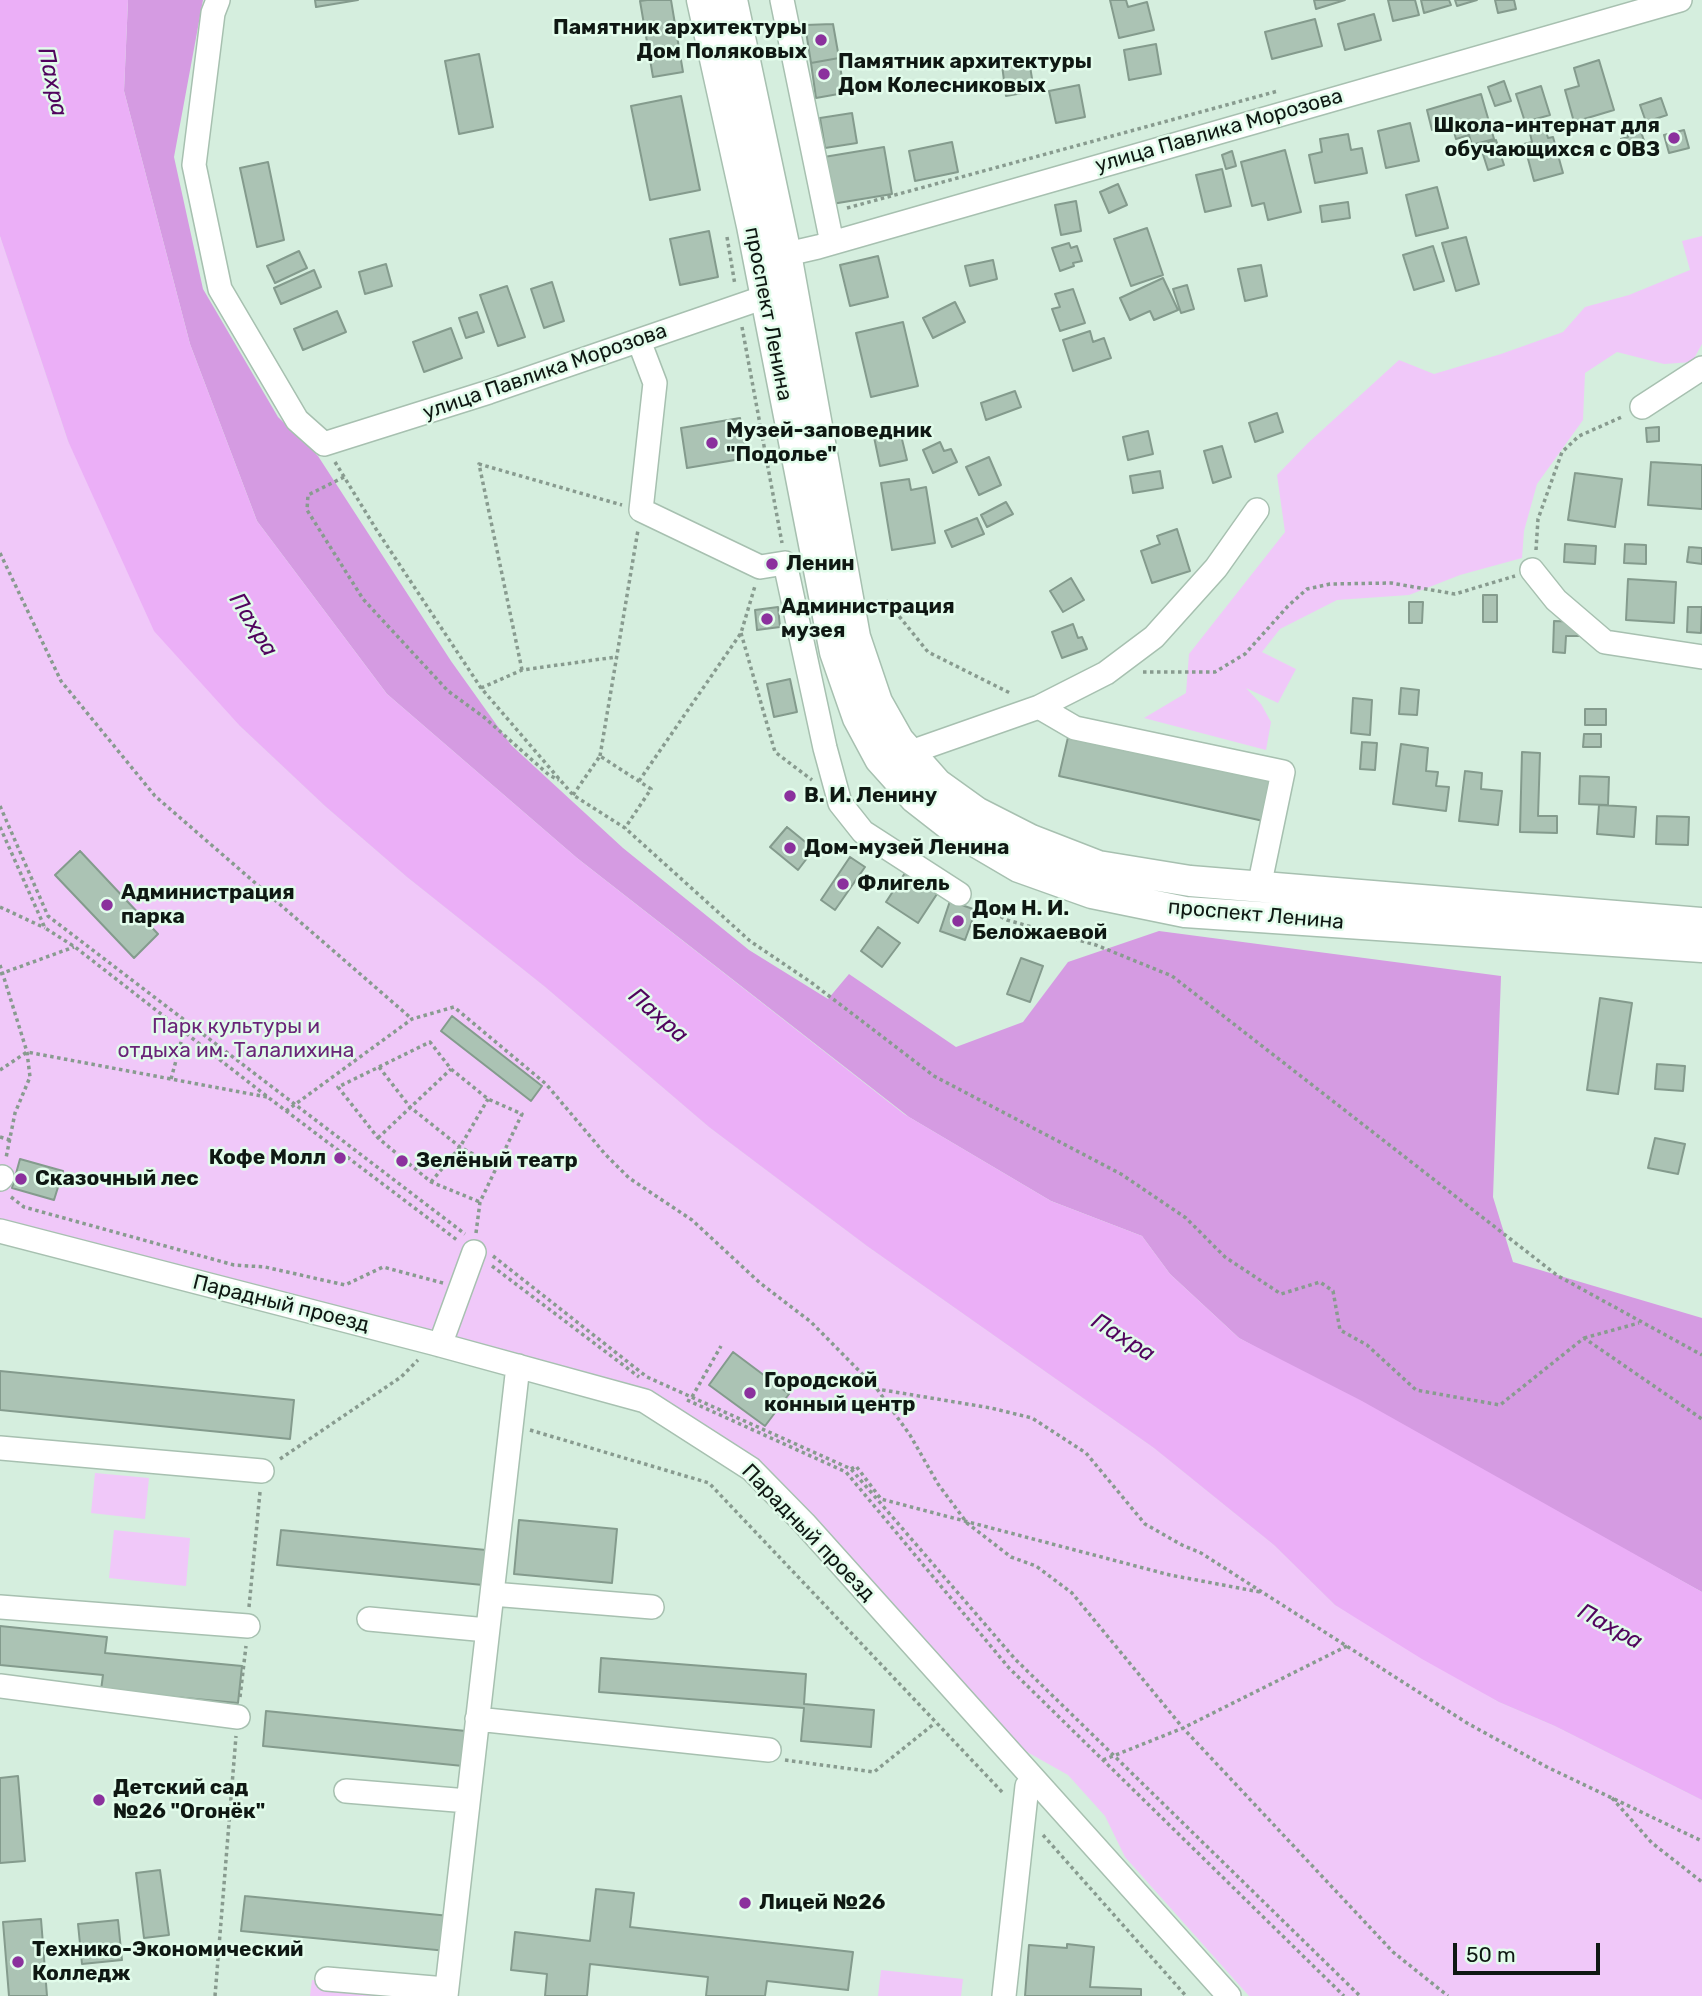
<!DOCTYPE html>
<html>
<head>
<meta charset="utf-8">
<style>
  body { margin:0 }
  #map { position:relative; width:1702px; height:1996px; overflow:hidden; background:#d5eede; font-family:Rubik,sans-serif }
  canvas { display:block }
  .scale { position:absolute; left:1453px; top:1943px; width:147px; height:32px; box-sizing:border-box; border:4px solid #0f1813; border-top:0; padding-left:9px; font-size:21px; line-height:24px; white-space:nowrap; color:#0f1813; -webkit-text-stroke:5px #e2fceb; paint-order:stroke }
</style>
</head>
<body>
<div id="map">
<canvas width="1702" height="1996"></canvas>
<div class="scale">50 m</div>
</div>
<script>
const context = document.querySelector('canvas').getContext('2d');
context.lineJoin = 'round';
function fill(path, color) {
  context.fillStyle = color;
  context.fill(path, 'evenodd');
}
function toPath(rows) {
  const path = new Path2D();
  for (const r of rows) {
    path.moveTo(r[0], r[1]);
    for (let i = 2; i < r.length; i += 2) path.lineTo(r[i], r[i + 1]);
  }
  return path;
}
function stroke(path, color, width, dash) {
  context.strokeStyle = color;
  context.lineWidth = width;
  context.lineCap = dash ? 'butt' : 'round';
  context.setLineDash(dash || []);
  context.stroke(path);
}
function drawText(font, color, halo, rows, align = 'center') {
  context.font = font + ' Rubik,sans-serif';
  context.lineWidth = 5;
  context.setLineDash([]);
  context.textBaseline = 'middle';
  context.strokeStyle = halo;
  context.fillStyle = color;
  for (const [text, x, y, turn = 0] of rows) {
    context.save();
    context.translate(x, y);
    context.rotate((+turn || 0) * Math.PI / 180);
    context.textAlign = isNaN(turn) ? turn : align;
    if (halo) context.strokeText(text, 0, 0);
    context.fillText(text, 0, 0);
    context.restore();
  }
}
fill(toPath([
  [0,236,68,441,240,726,325,806,407,877,544,986,709,1127,867,1246,1154,1448,1274,1545,1335,1605,1499,1702,1555,1726,1702,1800,1702,1996,1249,1996,1125,1857,1105,1816,1068,1775,1020,1748,754,1458,642,1389,0,1219],
  [1702,236,1702,344,1692,362,1664,364,1617,352,1585,373,1583,420,1537,484,1524,531,1522,558,1460,575,1409,595,1337,600,1280,629,1262,652,1296,669,1278,703,1246,688,1261,704,1271,722,1266,750,1144,718,1186,693,1189,654,1285,532,1277,475,1308,443,1399,360,1434,374,1501,354,1563,332,1585,307,1629,295,1690,270,1682,241],
  [95,1473,149,1478,145,1519,91,1513],
  [114,1530,190,1538,186,1586,109,1578],
  [881,1970,963,1979,961,1996,878,1996],
  [312,1980,437,1992,436,1996,310,1996]
]), '#f0c8f9');
fill(toPath([
  [128,0,203,0,174,157,203,289,278,417,318,456,451,661,511,745,623,848,749,950,828,999,849,974,956,1047,1023,1022,1068,962,1159,931,1501,976,1493,1197,1513,1262,1702,1318,1702,1592,1239,1338,1170,1274,1142,1236,1051,1201,909,1117,577,858,387,694,257,521,190,344,124,91]
]), '#d59be2');
fill(toPath([
  [0,0,128,0,124,91,190,344,257,521,387,694,577,858,904,1114,1051,1201,1142,1236,1170,1274,1239,1338,1362,1401,1702,1592,1702,1800,1555,1726,1499,1702,1422,1659,1335,1605,1274,1545,1154,1448,867,1246,709,1127,544,986,407,877,325,806,240,726,154,631,68,441,0,236]
]), '#ebaff7');
const building = toPath([
  [315,0,358,0,316,7,315,0],
  [647,0,671,0,683,72,653,77,640,1,647,0],
  [1110,0,1126,0,1128,7,1147,2,1154,30,1119,38,1110,0],
  [1314,0,1345,0,1316,9,1314,0],
  [1388,0,1415,0,1419,15,1393,21,1388,0],
  [1421,0,1449,0,1451,5,1424,13,1421,0],
  [1455,0,1477,0,1457,6,1455,0],
  [1495,0,1514,0,1516,9,1498,13,1495,0],
  [1374,14,1381,40,1345,50,1338,24,1374,14],
  [1315,19,1322,46,1272,59,1265,32,1315,19],
  [833,24,839,58,811,63,805,25,833,24],
  [1156,44,1161,74,1129,80,1124,50,1156,44],
  [479,54,493,127,459,134,445,61,479,54],
  [839,58,844,93,816,98,811,63,839,58],
  [1029,60,1034,91,1006,96,1002,65,1029,60],
  [1599,60,1614,110,1574,122,1565,90,1579,86,1574,68,1599,60],
  [1504,81,1511,101,1495,106,1488,87,1504,81],
  [1079,85,1085,117,1056,123,1049,91,1079,85],
  [1541,86,1550,115,1525,122,1516,94,1541,86],
  [1481,94,1494,139,1472,145,1469,135,1456,139,1452,125,1432,130,1427,110,1481,94],
  [681,96,700,190,650,200,631,106,681,96],
  [1661,98,1667,115,1646,122,1640,105,1661,98],
  [852,113,857,143,825,148,820,118,852,113],
  [1637,121,1646,146,1627,153,1621,139,1628,137,1624,126,1637,121],
  [1410,123,1419,161,1386,168,1378,131,1410,123],
  [1544,125,1548,138,1553,137,1563,173,1534,181,1524,144,1532,142,1529,129,1544,125],
  [1684,130,1689,148,1669,153,1664,135,1684,130],
  [1348,134,1351,150,1362,148,1367,173,1315,183,1309,155,1322,152,1320,139,1348,134],
  [1496,140,1504,165,1488,170,1480,145,1496,140],
  [952,142,958,172,915,181,909,151,952,142],
  [884,147,892,194,832,204,824,157,884,147],
  [1285,150,1301,212,1268,220,1264,203,1252,206,1241,162,1285,150],
  [1232,151,1236,166,1226,169,1222,155,1232,151],
  [268,162,284,240,257,247,240,168,268,162],
  [1222,169,1231,206,1205,212,1196,175,1222,169],
  [1118,184,1127,205,1109,213,1100,192,1118,184],
  [1437,187,1448,228,1416,236,1406,195,1437,187],
  [1076,201,1081,231,1061,235,1055,205,1076,201],
  [1348,202,1350,218,1322,222,1320,206,1348,202],
  [1147,228,1163,275,1131,286,1114,239,1147,228],
  [709,231,718,277,680,285,670,239,709,231],
  [1466,237,1479,284,1456,291,1442,243,1466,237],
  [1069,243,1071,248,1077,246,1082,261,1073,263,1074,266,1060,271,1052,248,1069,243],
  [1433,246,1444,281,1414,290,1403,255,1433,246],
  [299,251,307,268,275,283,267,266,299,251],
  [878,256,888,297,850,306,840,265,878,256],
  [993,260,997,279,970,286,965,266,993,260],
  [386,264,392,286,365,294,359,272,386,264],
  [1261,265,1267,296,1245,301,1238,269,1261,265],
  [314,270,321,287,281,304,274,288,314,270],
  [1163,278,1178,310,1154,320,1150,311,1130,320,1120,298,1163,278],
  [552,282,564,321,544,328,531,289,552,282],
  [1187,285,1194,309,1181,313,1173,289,1187,285],
  [507,286,525,337,498,346,480,295,507,286],
  [1073,289,1085,323,1060,331,1052,309,1060,307,1055,294,1073,289],
  [955,302,965,322,933,338,923,318,955,302],
  [337,311,346,332,303,350,294,329,337,311],
  [477,312,484,332,466,338,459,318,477,312],
  [903,322,918,386,871,397,856,333,903,322],
  [451,328,462,358,424,372,413,342,451,328],
  [1090,331,1093,342,1104,338,1111,358,1073,371,1063,340,1090,331],
  [1015,391,1021,407,986,420,981,403,1015,391],
  [1277,413,1283,432,1255,442,1249,423,1277,413],
  [740,418,747,458,687,468,681,428,740,418],
  [1659,427,1659,441,1647,442,1646,428,1659,427],
  [900,431,907,460,880,466,874,437,900,431],
  [1148,431,1153,454,1128,460,1123,437,1148,431],
  [940,442,944,451,951,449,957,462,933,473,923,450,940,442],
  [1222,446,1231,477,1213,483,1204,451,1222,446],
  [989,457,1001,485,979,495,966,467,989,457],
  [1651,462,1702,465,1702,509,1648,505,1651,462],
  [1160,471,1163,488,1133,493,1130,476,1160,471],
  [1575,473,1622,479,1615,527,1568,520,1575,473],
  [909,479,911,490,926,487,935,543,892,550,881,483,909,479],
  [1006,502,1013,514,987,527,981,515,1006,502],
  [977,518,984,534,952,547,945,531,977,518],
  [1177,529,1190,571,1152,583,1141,551,1160,544,1157,536,1177,529],
  [1565,544,1596,546,1595,564,1564,562,1565,544],
  [1625,544,1646,545,1646,564,1624,563,1625,544],
  [1689,547,1702,548,1702,564,1687,562,1689,547],
  [1071,578,1084,600,1063,612,1050,591,1071,578],
  [1628,579,1676,582,1674,623,1626,620,1628,579],
  [1483,595,1497,595,1497,622,1483,622,1483,595],
  [1409,602,1423,602,1422,623,1409,623,1409,602],
  [778,607,780,627,757,630,755,610,778,607],
  [1688,607,1702,607,1701,633,1687,632,1688,607],
  [1554,621,1585,622,1585,636,1566,636,1565,653,1553,652,1554,621],
  [1073,624,1078,638,1082,637,1087,649,1062,658,1052,632,1073,624],
  [790,679,797,712,774,717,767,684,790,679],
  [1401,688,1419,690,1417,715,1399,714,1401,688],
  [1353,698,1372,700,1370,735,1351,733,1353,698],
  [1585,709,1606,709,1606,725,1585,725,1585,709],
  [1069,733,1278,779,1268,822,1059,776,1069,733],
  [1584,734,1601,734,1601,747,1583,747,1584,734],
  [1362,742,1377,743,1375,770,1360,769,1362,742],
  [1401,744,1428,748,1426,771,1438,772,1436,786,1449,787,1446,811,1393,804,1401,744],
  [1522,752,1540,753,1538,816,1557,816,1557,833,1520,832,1522,752],
  [1465,771,1482,773,1481,789,1502,791,1498,825,1459,821,1465,771],
  [1580,776,1609,777,1608,805,1579,804,1580,776],
  [1599,805,1636,807,1634,837,1597,834,1599,805],
  [1657,816,1689,817,1688,845,1656,844,1657,816],
  [787,827,814,849,798,870,770,847,787,827],
  [80,851,158,934,134,958,55,875,80,851],
  [850,857,865,867,835,910,821,900,850,857],
  [905,873,937,894,918,923,886,902,905,873],
  [950,901,976,910,965,940,940,931,950,901],
  [878,927,900,943,882,967,861,951,878,927],
  [1021,958,1043,966,1030,1002,1007,994,1021,958],
  [1600,998,1632,1003,1618,1094,1587,1090,1600,998],
  [452,1016,542,1086,531,1101,441,1031,452,1016],
  [1657,1064,1685,1066,1683,1091,1655,1089,1657,1064],
  [1655,1138,1685,1144,1678,1174,1648,1168,1655,1138],
  [20,1159,63,1171,54,1200,12,1188,20,1159],
  [733,1352,789,1394,765,1426,709,1385,733,1352],
  [0,1371,294,1400,290,1439,0,1410,0,1371],
  [519,1520,617,1529,612,1583,514,1574,519,1520],
  [281,1530,486,1550,483,1585,277,1565,281,1530],
  [0,1626,107,1637,105,1653,242,1666,238,1703,101,1690,103,1675,0,1665,0,1626],
  [601,1658,806,1674,804,1704,874,1710,871,1747,801,1741,804,1708,599,1692,601,1658],
  [266,1711,466,1731,463,1766,263,1746,266,1711],
  [18,1776,25,1861,0,1863,0,1778,18,1776],
  [160,1870,169,1935,144,1938,136,1873,160,1870],
  [596,1889,634,1893,630,1927,853,1952,848,1990,767,1981,765,1996,706,1996,708,1977,590,1964,587,1996,545,1996,547,1974,511,1970,515,1932,590,1941,596,1889],
  [245,1896,450,1916,447,1951,241,1931,245,1896],
  [41,1919,47,1996,9,1996,3,1922,41,1919],
  [118,1920,122,1960,82,1964,78,1924,118,1920],
  [1067,1944,1094,1947,1090,1987,1141,1989,1141,1996,1025,1996,1029,1945,1067,1948,1067,1944]
]);
fill(building, '#abc3b4');
stroke(building, '#849b8d', 2);
const minor = toPath([
  [218,0,213,13,194,165,220,289,297,420,324,444,489,392,765,297],
  [782,0,832,243],
  [770,258,818,247,1680,0],
  [639,341,655,383,641,510,760,567,785,563,825,748,840,803,863,832,959,894],
  [1642,407,1702,368],
  [1532,570,1556,600,1605,642,1702,657],
  [1039,707,1075,728,1283,772,1259,887],
  [908,753,1039,707,1106,673,1154,637,1216,568,1257,510],
  [0,1179,2,1177],
  [0,1231,433,1343,645,1401,751,1469,804,1523,1229,1996],
  [440,1345,474,1252],
  [0,1448,262,1471],
  [492,1594,652,1607],
  [0,1607,248,1626],
  [369,1619,487,1630],
  [0,1686,238,1717],
  [477,1719,769,1750],
  [346,1791,468,1801],
  [327,1979,446,1989],
  [446,1996,518,1366],
  [1004,1996,1027,1786,1034,1779]
]);
const major = toPath([
  [702,0,752,226,835,652,858,718,880,759,915,798,956,830,1019,867,1092,893,1185,912,1702,947],
  [732,0,786,254,855,637,877,702,899,741,937,784,976,812,1031,840,1098,866,1190,881,1702,923]
]);
stroke(minor, '#a7c0b0', 26);
stroke(major, '#a7c0b0', 33);
stroke(toPath([
  [847,208,1278,91],
  [727,237,735,285],
  [742,327,782,543],
  [335,462,376,529,481,688,573,795,625,828,750,941,812,983,934,1076,1121,1174,1186,1218,1225,1257,1281,1294,1320,1282,1333,1291,1340,1330,1367,1345,1416,1390,1500,1405,1584,1338,1702,1419],
  [344,477,308,495,307,510,363,599,448,691,485,718,549,775,559,780],
  [1536,550,1538,519,1562,452,1579,436,1624,416],
  [0,553,61,681,155,796,412,1019],
  [886,600,928,652,1012,694],
  [741,633,775,752,812,780],
  [522,670,479,464,622,505],
  [1143,672,1215,672,1245,654,1288,606,1307,589,1330,584,1391,583,1455,594,1515,576],
  [481,688,522,670,616,657],
  [600,756,638,530],
  [639,781,741,633,755,586],
  [573,795,600,756,651,789,625,828],
  [0,806,48,916,465,1234],
  [0,827,45,928,75,947,269,1098,457,1240],
  [976,903,1007,920,1096,945,1172,976,1558,1276,1702,1355],
  [0,907,45,928],
  [0,965,27,1052,30,1077,15,1113,6,1158],
  [0,974,74,947],
  [379,1067,410,1107,460,1147,497,1167],
  [0,1070,27,1052,267,1097],
  [171,1079,184,1031],
  [286,1111,412,1019,454,1007,546,1084,605,1154,629,1178,692,1220,760,1283,811,1322,877,1389,991,1408,1032,1418,1086,1453,1145,1524,1182,1545,1201,1553,1467,1723,1547,1767,1702,1841],
  [0,1137,10,1140],
  [378,1138,451,1069],
  [431,1182,460,1147,488,1099],
  [11,1197,24,1207,234,1265,265,1267,345,1285,383,1267,443,1283],
  [476,1233,480,1202,522,1114,488,1099,451,1069,430,1042,338,1087,378,1138,431,1182,480,1202],
  [493,1256,647,1377,851,1469,1015,1659,1360,1996],
  [492,1266,639,1377],
  [1584,1338,1639,1323],
  [877,1389,910,1435,938,1484,967,1523,1011,1557,1036,1566,1072,1593,1183,1728,1393,1952,1448,1996],
  [692,1397,721,1346],
  [687,1400,846,1472,1009,1668,1344,1996],
  [530,1430,709,1483,1004,1794],
  [280,1459,401,1377,418,1360],
  [851,1469,856,1466,881,1499,1170,1575,1260,1592],
  [249,1607,260,1492],
  [240,1697,246,1646],
  [785,1760,874,1772,935,1723],
  [1103,1760,1183,1728,1347,1646],
  [1612,1798,1652,1843,1702,1882],
  [1043,1835,1186,1996],
  [215,1996,236,1736]
]), '#889b8f', 3.5, [3.5, 3.5]);
stroke(minor, '#fff', 23);
stroke(major, '#fff', 30);
for (const [x, y, r, color] of [
  [821,40,7,"#8b319d"],
  [824,74,7,"#8b319d"],
  [1674,138,7,"#8b319d"],
  [712,443,7,"#8b319d"],
  [772,564,7,"#8b319d"],
  [767,619,7,"#8b319d"],
  [790,796,7,"#8b319d"],
  [790,848,7,"#8b319d"],
  [843,884,7,"#8b319d"],
  [107,905,7,"#8b319d"],
  [958,921,7,"#8b319d"],
  [340,1158,7,"#8b319d"],
  [402,1161,7,"#8b319d"],
  [21,1179,7,"#8b319d"],
  [750,1393,7,"#8b319d"],
  [99,1800,7,"#8b319d"],
  [745,1903,7,"#8b319d"],
  [18,1962,7,"#8b319d"]
]) {
  const dot = new Path2D();
  dot.arc(x, y, r, 0, 2 * Math.PI);
  context.fillStyle = color;
  context.fill(dot);
  stroke(dot, '#e2fceb', 2.5);
}
drawText('bold 21px', '#0f1813', '#e2fceb', [
  ["Памятник архитектуры",807,28,"right"],
  ["Дом Поляковых",807,52,"right"],
  ["Памятник архитектуры",838,62],
  ["Дом Колесниковых",838,86],
  ["Школа-интернат для",1660,126,"right"],
  ["обучающихся с ОВЗ",1660,150,"right"],
  ["Музей-заповедник",726,431],
  ["\"Подолье\"",726,455],
  ["Ленин",786,564],
  ["Администрация",781,607],
  ["музея",781,631],
  ["В. И. Ленину",804,796],
  ["Дом-музей Ленина",804,848],
  ["Флигель",857,884],
  ["Администрация",121,893],
  ["парка",121,917],
  ["Дом Н. И.",972,909],
  ["Беложаевой",972,933],
  ["Кофе Молл",326,1158,"right"],
  ["Зелёный театр",416,1161],
  ["Сказочный лес",35,1179],
  ["Городской",764,1381],
  ["конный центр",764,1405],
  ["Детский сад",113,1788],
  ["№26 \"Огонёк\"",113,1812],
  ["Лицей №26",759,1903],
  ["Технико-Экономический",32,1950],
  ["Колледж",32,1974]
], 'left');
drawText('21px', '#0f1813', '#e2fceb', [
  ["улица Павлика Морозова",1219,131,-16],
  ["проспект Ленина",768,314,79],
  ["улица Павлика Морозова",545,372,-19],
  ["проспект Ленина",1256,915,5],
  ["Парадный проезд",281,1304,14],
  ["Парадный проезд",808,1533,46]
]);
drawText('21px', '#6a2478', '#e2fceb', [
  ["Парк культуры и",236,1027],
  ["отдыха им. Талалихина",236,1051]
]);
drawText('italic 23px', '#51045e', '#e2fceb', [
  ["Пахра",52,82,78],
  ["Пахра",253,625,58],
  ["Пахра",658,1016,41],
  ["Пахра",1123,1338,32],
  ["Пахра",1610,1627,29]
]);
</script>
</body>
</html>
